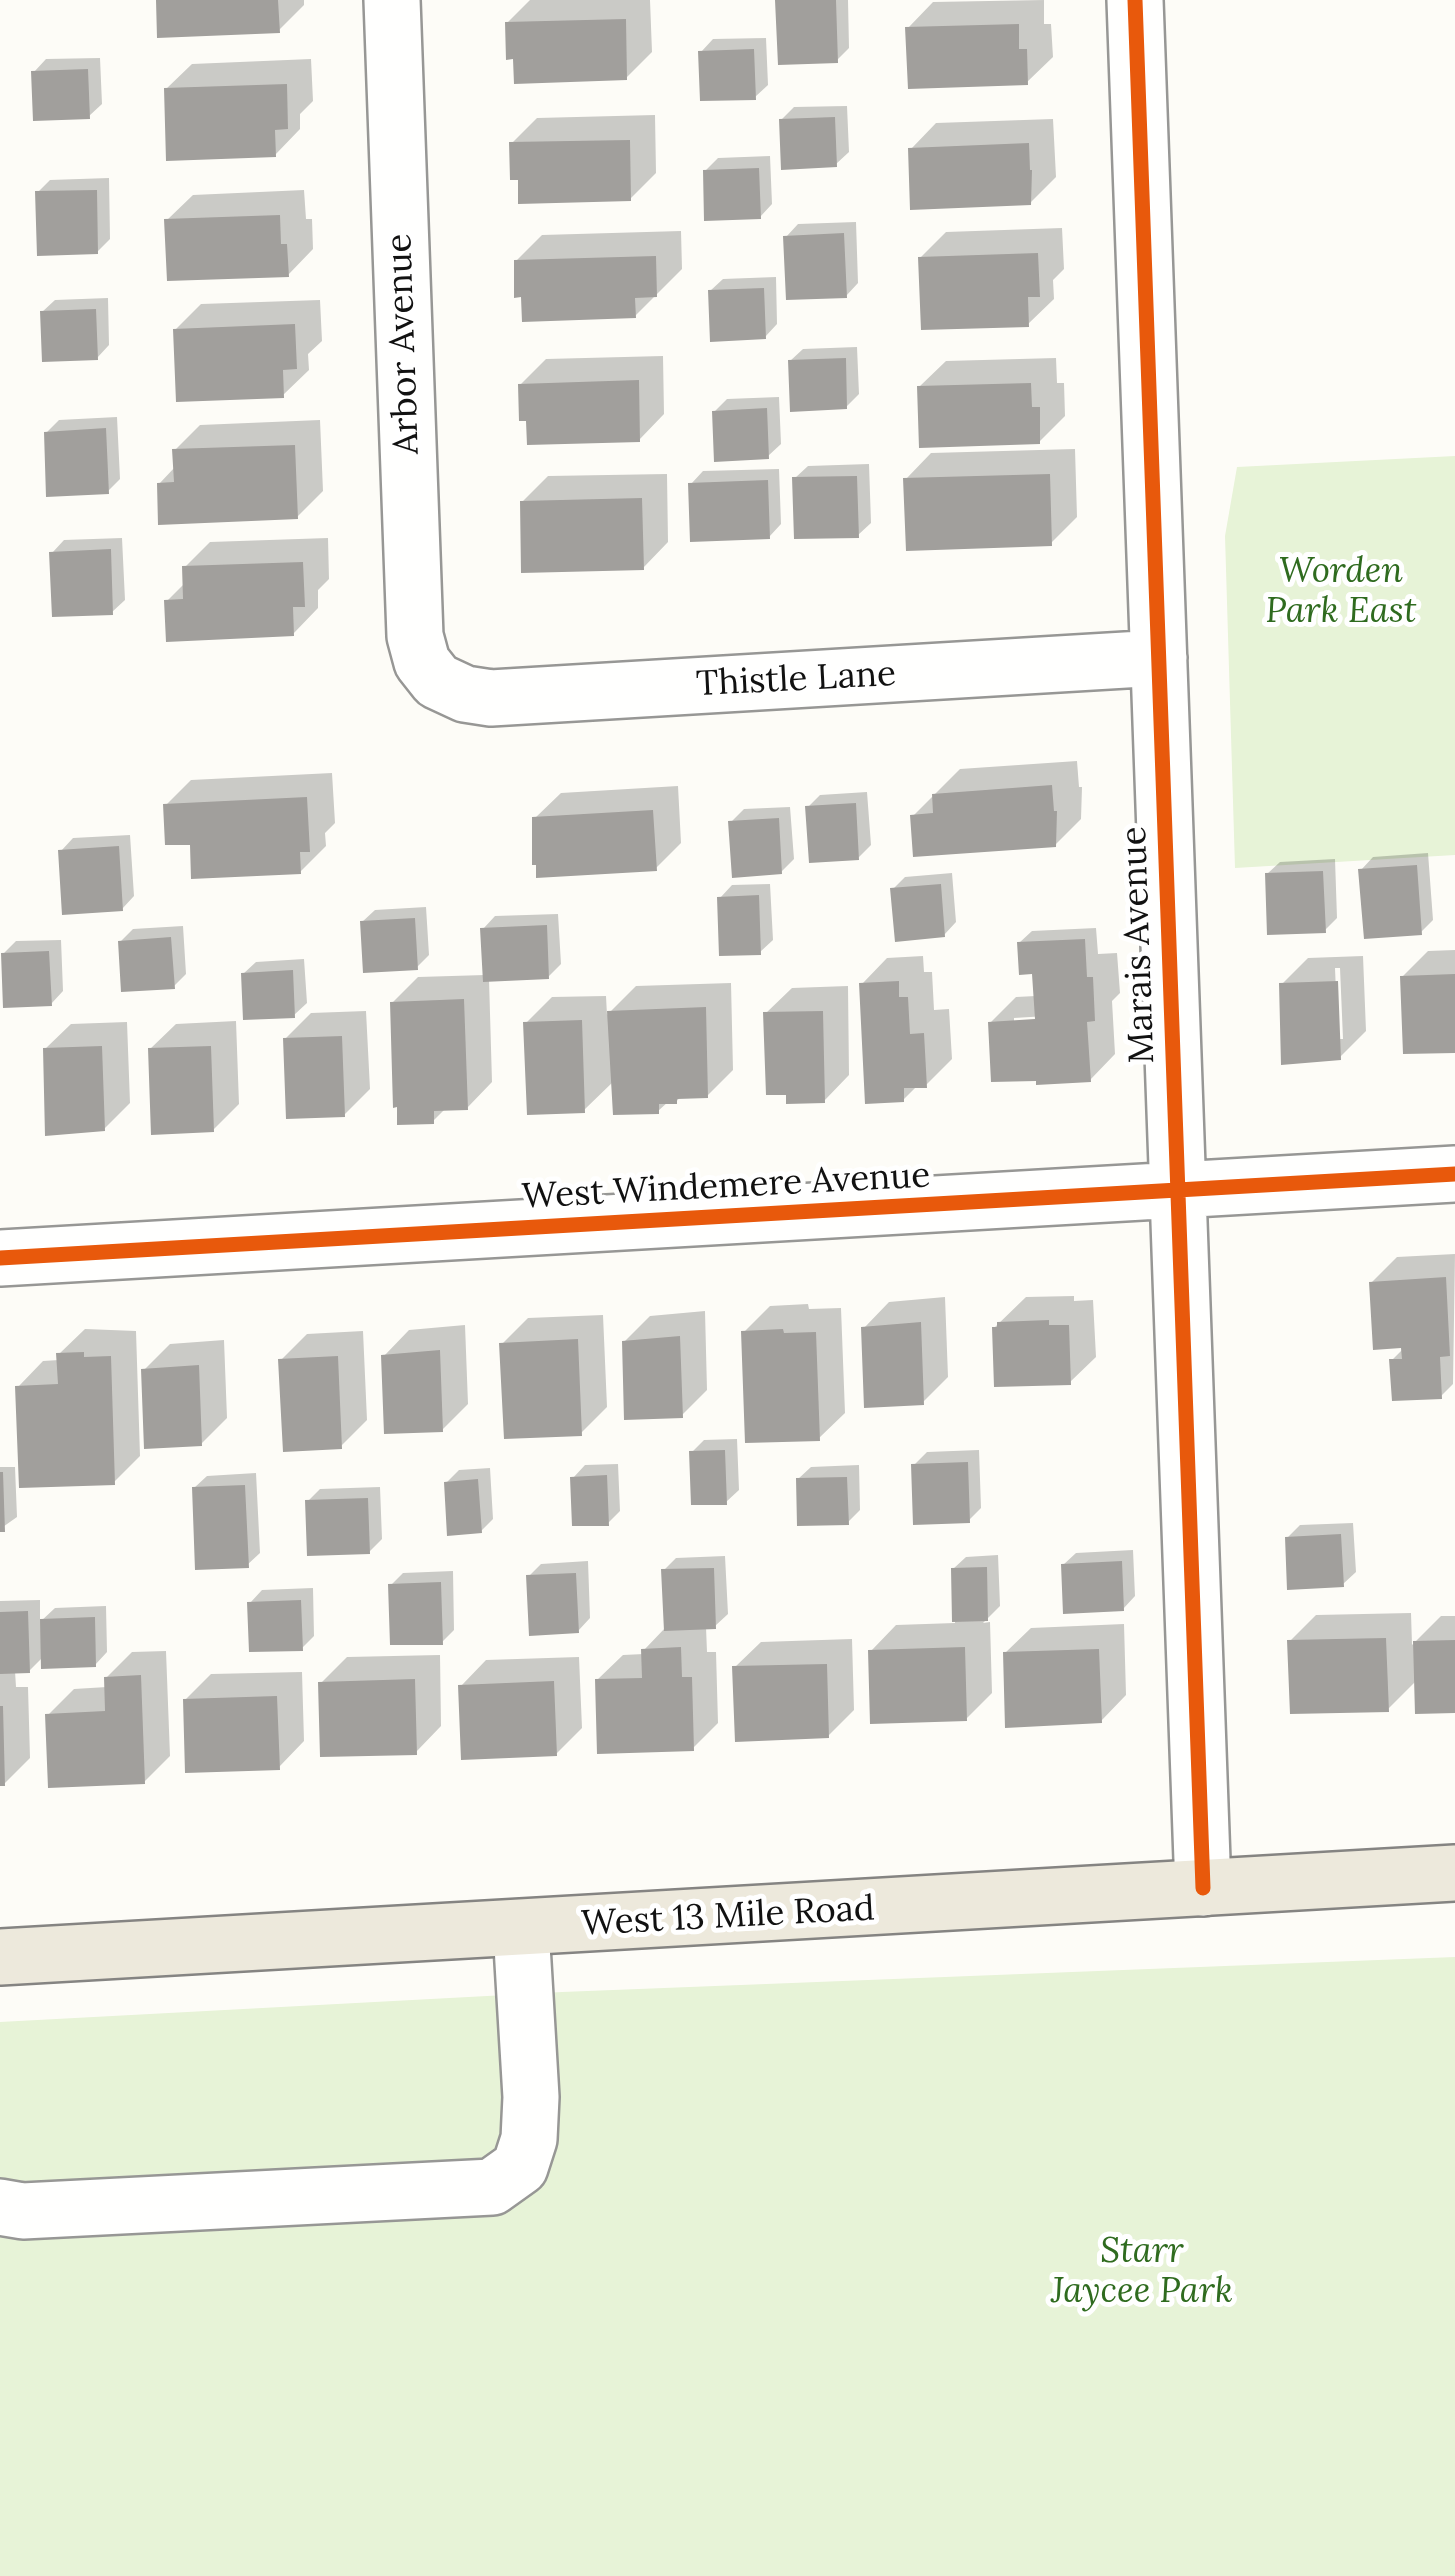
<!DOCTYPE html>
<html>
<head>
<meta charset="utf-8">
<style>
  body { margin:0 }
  canvas { display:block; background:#fdfcf7 }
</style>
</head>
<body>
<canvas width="1455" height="2576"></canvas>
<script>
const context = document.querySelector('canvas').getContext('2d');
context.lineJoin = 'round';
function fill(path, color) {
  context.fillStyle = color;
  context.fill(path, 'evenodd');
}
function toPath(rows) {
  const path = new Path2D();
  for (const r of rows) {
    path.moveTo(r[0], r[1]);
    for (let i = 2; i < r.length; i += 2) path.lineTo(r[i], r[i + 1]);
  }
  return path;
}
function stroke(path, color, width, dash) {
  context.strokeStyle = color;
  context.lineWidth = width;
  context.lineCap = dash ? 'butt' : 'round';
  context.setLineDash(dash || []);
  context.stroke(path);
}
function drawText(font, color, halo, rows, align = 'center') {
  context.font = font + ' Lora,serif';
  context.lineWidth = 10;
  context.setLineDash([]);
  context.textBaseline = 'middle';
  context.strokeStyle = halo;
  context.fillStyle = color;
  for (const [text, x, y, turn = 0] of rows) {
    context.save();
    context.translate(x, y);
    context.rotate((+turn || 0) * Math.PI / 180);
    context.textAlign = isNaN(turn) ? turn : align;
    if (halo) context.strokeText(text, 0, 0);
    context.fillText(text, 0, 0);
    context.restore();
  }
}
fill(toPath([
  [1455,456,1455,855,1235,868,1225,536,1237,467],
  [1455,1957,1455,2576,0,2576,0,2022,562,1992]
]), '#e7f3d7');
fill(toPath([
  [158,0,304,0,304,5,278,31],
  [530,0,650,0,652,52,626,78,516,57,507,23],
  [778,0,848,0,849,48,837,60],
  [1044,0,1044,24,1051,24,1053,57,1027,82,908,28,933,2],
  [766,38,768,85,755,97,701,52,713,39],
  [100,58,102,104,89,116,34,72,46,59],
  [311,59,313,101,300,114,300,129,275,155,166,89,192,64],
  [847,106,849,152,836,164,781,120,794,107],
  [655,115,656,173,630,199,520,178,512,143,537,118],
  [1053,119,1056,177,1030,203,911,149,936,123],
  [770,156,772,204,760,217,705,171,718,158],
  [109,178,110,239,97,252,38,192,50,180],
  [304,190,306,219,312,219,313,249,288,275,167,220,193,195],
  [856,222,858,283,846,296,786,237,798,224],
  [1062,228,1064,269,1053,280,1054,299,1028,324,920,258,946,232],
  [681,231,682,269,635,316,516,261,542,235],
  [776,277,777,324,765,337,710,291,723,279],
  [108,298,109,345,97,358,42,312,55,300],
  [320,300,322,341,308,354,309,370,283,395,175,330,201,304],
  [857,347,859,394,846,407,790,361,803,349],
  [663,356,664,414,639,440,528,419,520,385,546,359],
  [1056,358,1057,383,1064,383,1065,416,1039,442,920,386,946,361],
  [779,397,781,444,768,456,714,412,727,399],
  [117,417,120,479,108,491,46,433,59,420],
  [320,420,323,491,297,517,159,484,175,467,175,450,200,425],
  [1075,449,1077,517,1051,543,906,479,931,453],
  [869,464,871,523,858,535,795,478,808,466],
  [779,469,781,524,769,537,691,484,703,471],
  [667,474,668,542,643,568,522,502,548,476],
  [122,538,125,600,112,612,52,553,64,540],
  [328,538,329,579,318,590,318,608,293,634,167,601,185,583,184,568,210,542],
  [1077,761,1079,787,1082,787,1081,819,1055,845,913,816,960,769],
  [332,773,335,823,325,833,326,846,300,872,192,842,166,805,191,780],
  [678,786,681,843,656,868,535,818,561,793],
  [867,792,871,845,858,858,808,807,820,795],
  [790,807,794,859,781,872,731,822,744,809],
  [130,835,134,896,122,909,61,851,73,838],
  [1428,853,1433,920,1421,932,1361,870,1373,857],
  [1335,859,1337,918,1325,930,1267,874,1280,862],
  [952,873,956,922,944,935,893,889,905,877],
  [770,884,773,940,760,952,720,898,732,885],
  [426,907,429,955,417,967,362,922,375,910],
  [558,914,561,964,548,977,489,979,492,1082,467,1108,446,1108,432,1122,392,1003,418,977,485,975,483,929,495,916],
  [183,926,186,974,174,986,120,942,133,929],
  [1096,928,1098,954,1117,953,1120,993,1112,1001,1115,1054,1090,1080,990,1023,1016,997,1036,996,1035,971,1019,943,1032,931],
  [1047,1016,1048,1021,1014,1023,1014,1018],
  [61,940,63,991,51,1004,3,954,16,941],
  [1455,950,1455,1050,1402,977,1428,951],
  [923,956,924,972,932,972,934,1010,949,1009,952,1059,926,1085,918,1085,903,1100,862,984,887,958],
  [1363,956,1366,1031,1340,1057,1282,984,1308,958],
  [1335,968,1340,968,1343,1039,1338,1039],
  [304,959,307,1003,294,1015,243,974,256,962],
  [731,983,733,1070,707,1096,681,1096,676,1102,668,1102,658,1111,614,1081,584,1110,526,1023,552,997,606,996,607,1015,636,986],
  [848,986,849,1075,824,1101,766,1013,792,988],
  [366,1011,370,1089,344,1115,285,1039,311,1013],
  [236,1021,239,1104,213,1130,150,1049,176,1024],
  [127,1022,130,1103,104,1129,45,1049,71,1024],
  [1455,1254,1453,1384,1441,1396,1392,1360,1407,1345,1371,1283,1397,1257],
  [1074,1296,1074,1301,1093,1300,1096,1357,1070,1382,994,1328,1026,1297],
  [945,1297,948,1377,923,1402,864,1328,889,1302],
  [808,1304,809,1309,841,1308,845,1413,819,1438,744,1332,770,1306],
  [705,1311,707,1390,681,1416,624,1342,650,1316],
  [603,1315,607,1407,581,1433,502,1344,528,1318],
  [465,1325,468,1404,442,1430,384,1356,409,1330],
  [85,1329,136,1331,140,1456,114,1482,18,1387,43,1361,59,1360,59,1354],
  [363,1331,367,1420,341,1446,281,1360,307,1334],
  [224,1340,227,1418,201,1444,144,1370,170,1344],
  [737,1439,739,1490,726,1502,692,1452,704,1440],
  [979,1450,981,1508,969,1520,914,1465,927,1452],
  [618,1464,620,1511,608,1523,573,1478,585,1465],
  [859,1465,860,1510,848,1522,798,1479,811,1467],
  [0,1467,15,1467,17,1517,0,1529],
  [490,1468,493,1519,481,1531,446,1483,459,1470],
  [256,1473,260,1553,247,1565,194,1488,207,1476],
  [380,1487,382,1539,369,1552,308,1501,320,1489],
  [1353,1523,1356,1572,1343,1584,1287,1538,1300,1525],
  [1133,1550,1135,1596,1123,1609,1063,1565,1076,1553],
  [998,1555,1000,1606,983,1623,990,1622,992,1693,966,1719,871,1651,896,1625,955,1623,953,1569,966,1557],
  [725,1556,728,1614,715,1626,706,1627,707,1652,716,1652,718,1723,692,1749,597,1680,623,1655,644,1654,644,1650,666,1627,664,1570,676,1558],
  [588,1561,590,1618,578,1631,529,1576,541,1564],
  [453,1571,454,1630,442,1642,391,1585,403,1573],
  [313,1588,314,1636,302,1648,250,1603,262,1590],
  [40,1600,40,1622,55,1608,106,1606,107,1652,95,1665,43,1657,29,1671,15,1671,16,1687,28,1687,30,1758,4,1784,0,1784,0,1601],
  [1411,1613,1412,1645,1441,1616,1455,1616,1455,1712,1416,1681,1388,1709,1290,1641,1316,1615],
  [1124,1624,1126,1695,1101,1721,1005,1653,1031,1628],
  [852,1639,854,1710,828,1736,735,1667,761,1642],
  [166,1651,170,1756,144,1782,48,1715,74,1689,107,1687,106,1678,132,1652],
  [440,1655,441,1726,416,1752,321,1683,347,1657],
  [579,1657,582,1728,556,1754,461,1686,486,1660],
  [302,1672,304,1741,279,1767,185,1700,211,1674]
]), '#0003');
fill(toPath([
  [156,0,278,0,280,33,157,38],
  [775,0,836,0,838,63,778,65],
  [626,19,627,80,514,84,513,59,506,60,505,22],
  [1019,24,1019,49,1027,49,1028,85,908,89,905,27],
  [754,49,756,100,700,101,698,51],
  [88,69,90,119,33,121,31,71],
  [287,84,288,129,275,130,276,157,166,161,164,88],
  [835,117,837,167,781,170,779,119],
  [630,140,631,201,518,204,518,180,510,180,509,142],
  [1029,143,1030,170,1032,170,1031,205,910,210,908,148],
  [759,168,761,219,704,221,703,170],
  [97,190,98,254,37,256,35,191],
  [280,215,281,244,287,244,289,277,167,281,164,219],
  [844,233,847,298,786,300,783,236],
  [1038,253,1040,297,1028,297,1029,327,921,330,918,257],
  [656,256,657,297,635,298,636,318,522,322,521,297,514,298,514,260],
  [764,288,766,339,710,342,708,290],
  [96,309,98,360,42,362,40,311],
  [295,324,297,369,283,370,284,398,176,402,173,329],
  [846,358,847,409,790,412,788,360],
  [639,380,640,442,527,445,526,421,519,421,518,384],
  [1031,383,1032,407,1040,407,1040,444,919,448,917,386],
  [767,408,769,459,714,462,712,411],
  [106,428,109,494,46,497,44,432],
  [295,445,298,519,158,525,157,483,174,482,172,449],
  [1050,474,1052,546,906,551,903,478],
  [857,476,859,538,794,539,792,477],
  [768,480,770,539,690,542,688,483],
  [642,498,644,570,521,573,520,501],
  [111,549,113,615,52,617,49,552],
  [303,562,305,607,293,607,294,636,166,642,164,600,183,599,182,566],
  [1052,785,1054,811,1057,811,1056,847,913,857,910,815,933,813,932,794],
  [307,797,310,852,300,852,301,874,191,879,190,845,165,845,163,804],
  [856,803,859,860,809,863,805,806],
  [653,810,657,871,536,878,536,865,532,865,532,817],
  [779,818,782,874,732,878,728,821],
  [119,846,123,911,62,915,58,850],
  [1417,865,1422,935,1364,939,1358,869],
  [1323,871,1326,933,1267,935,1265,873],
  [941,884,945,937,895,942,890,888],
  [759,895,761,955,719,956,717,897],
  [415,918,418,970,363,973,360,921],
  [547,925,549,979,483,982,480,928],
  [171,937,175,989,121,992,118,941],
  [1085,939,1087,977,1093,977,1095,1021,1087,1022,1091,1082,1036,1085,1036,1081,991,1082,988,1022,1035,1019,1032,974,1019,975,1017,942],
  [49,951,52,1006,3,1008,1,953],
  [293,970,295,1018,243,1020,241,973],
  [1455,974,1455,1053,1403,1054,1400,976],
  [899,981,899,997,908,997,910,1034,924,1033,927,1088,904,1088,904,1102,865,1104,859,983],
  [1338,981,1341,1060,1281,1065,1279,983],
  [464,999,468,1110,434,1111,434,1124,397,1125,397,1107,393,1108,390,1002],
  [706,1007,708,1098,677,1099,677,1104,659,1104,659,1114,613,1115,607,1011],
  [823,1011,825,1103,786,1104,786,1095,766,1095,763,1012],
  [582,1020,585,1113,527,1115,523,1022],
  [342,1036,345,1117,286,1119,283,1038],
  [102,1046,105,1131,45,1136,43,1048],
  [211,1046,214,1132,151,1135,148,1048],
  [1446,1277,1450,1356,1440,1357,1442,1399,1392,1401,1389,1359,1402,1359,1401,1348,1373,1350,1369,1282],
  [1049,1320,1049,1325,1069,1325,1071,1385,994,1387,992,1327,997,1327,997,1322],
  [921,1322,924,1405,864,1408,861,1327],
  [783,1329,784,1333,816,1332,820,1441,745,1443,741,1331],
  [680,1336,683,1418,624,1420,622,1341],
  [578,1339,582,1436,504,1439,499,1343],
  [440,1350,443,1432,384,1434,381,1355],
  [84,1352,84,1357,111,1356,115,1485,19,1488,15,1386,58,1384,56,1353],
  [338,1356,342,1449,283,1452,278,1359],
  [199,1365,202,1446,144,1449,141,1369],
  [725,1450,727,1505,691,1505,689,1451],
  [968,1462,970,1523,913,1525,911,1464],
  [0,1472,3,1472,5,1532,0,1532],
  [607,1475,609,1526,572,1526,570,1477],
  [847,1477,849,1525,797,1526,796,1478],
  [478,1479,482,1533,447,1536,444,1482],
  [245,1485,249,1568,195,1570,192,1487],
  [368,1498,370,1554,307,1556,305,1500],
  [1341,1534,1344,1587,1287,1590,1285,1537],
  [1122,1561,1124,1611,1063,1614,1061,1564],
  [987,1567,988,1621,952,1622,951,1568],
  [714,1568,716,1629,664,1631,661,1569],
  [576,1573,579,1633,529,1636,526,1575],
  [441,1582,443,1645,390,1645,388,1584],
  [301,1600,303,1651,249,1652,247,1602],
  [28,1611,30,1673,0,1674,0,1612],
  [95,1617,96,1667,41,1669,40,1619],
  [1386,1638,1389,1712,1290,1714,1287,1640],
  [1455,1640,1455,1713,1415,1714,1413,1641],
  [681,1647,682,1677,692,1677,694,1751,597,1754,595,1679,642,1678,641,1649],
  [965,1647,967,1721,870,1724,868,1650],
  [1099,1649,1102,1723,1005,1728,1003,1652],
  [827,1664,829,1738,735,1742,732,1666],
  [141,1675,145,1784,48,1788,45,1714,105,1711,104,1677],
  [415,1679,417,1755,320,1757,318,1682],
  [554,1681,557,1756,461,1760,458,1685],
  [277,1696,280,1770,185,1773,183,1699],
  [0,1706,3,1706,5,1786,0,1786]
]), '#a19f9c');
const minor = toPath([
  [392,0,415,636,422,662,437,681,465,694,491,698,1159,658],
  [1135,0,1203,1888],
  [0,1258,1455,1174],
  [0,2207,23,2211,492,2187,520,2167,529,2139,531,2097,521,1929]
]);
const major = toPath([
  [0,1957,1455,1873]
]);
stroke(minor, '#979795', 60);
stroke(major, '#858482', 60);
stroke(minor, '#fffffe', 55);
stroke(major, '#ede9dc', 55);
stroke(toPath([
  [1135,0,1203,1888],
  [0,1258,1455,1174]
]), '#e8590c', 15);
drawText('35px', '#111', '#fff', [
  ["Arbor Avenue",404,344,-92],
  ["Thistle Lane",796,680,-3],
  ["Marais Avenue",1139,945,-92],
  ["West Windemere Avenue",726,1187,-3],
  ["West 13 Mile Road",728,1917,-3]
]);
drawText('italic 35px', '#2f6b1f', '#fff', [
  ["Worden",1341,572],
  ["Park East",1341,612],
  ["Starr",1142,2252],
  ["Jaycee Park",1142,2292]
]);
</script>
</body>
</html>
